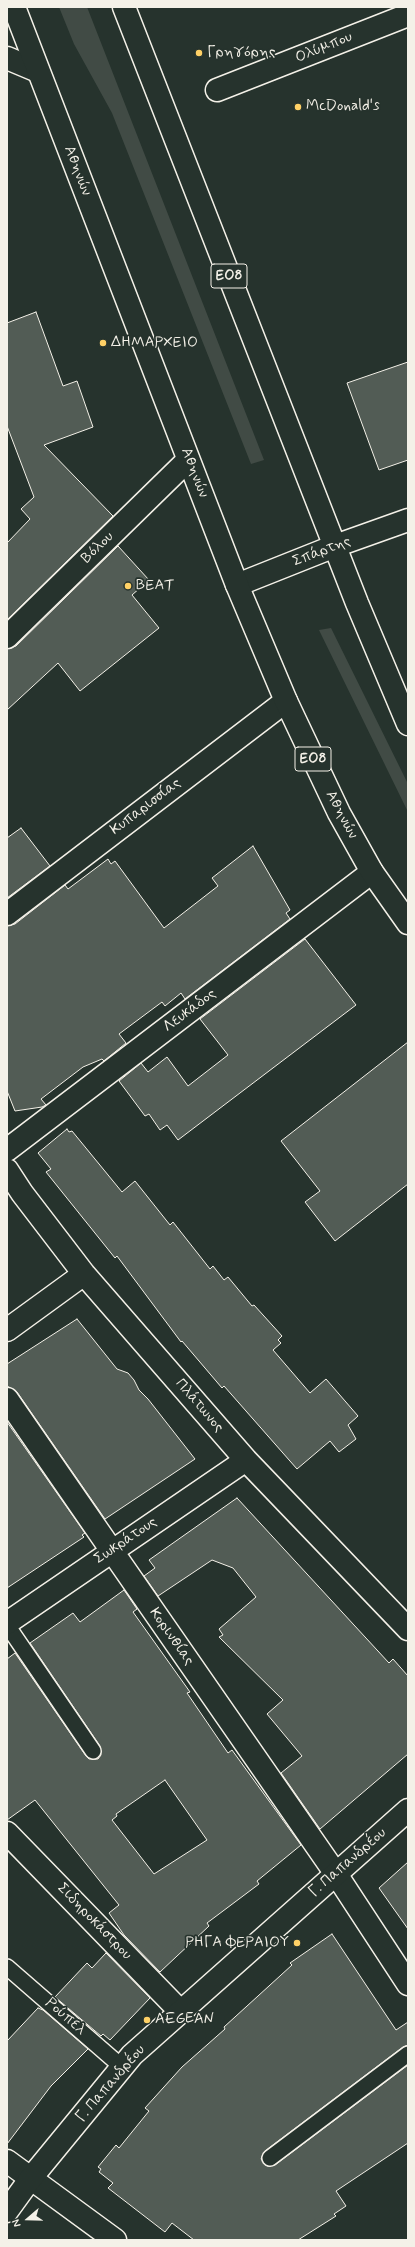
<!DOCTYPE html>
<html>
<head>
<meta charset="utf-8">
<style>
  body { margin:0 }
  #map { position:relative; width:415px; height:2247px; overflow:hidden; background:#26332d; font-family:Mynerve,sans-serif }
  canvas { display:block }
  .frame { position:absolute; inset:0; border:8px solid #f4f1e8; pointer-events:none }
  .north { position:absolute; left:8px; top:2199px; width:40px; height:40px; -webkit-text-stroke:3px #26332d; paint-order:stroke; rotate:250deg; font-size:11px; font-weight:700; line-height:16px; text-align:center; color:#f4f1e8 }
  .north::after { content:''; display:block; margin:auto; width:14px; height:18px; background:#f4f1e8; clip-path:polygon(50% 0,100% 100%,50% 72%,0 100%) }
</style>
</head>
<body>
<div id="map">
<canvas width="415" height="2247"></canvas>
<div class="frame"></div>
<div class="north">N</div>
</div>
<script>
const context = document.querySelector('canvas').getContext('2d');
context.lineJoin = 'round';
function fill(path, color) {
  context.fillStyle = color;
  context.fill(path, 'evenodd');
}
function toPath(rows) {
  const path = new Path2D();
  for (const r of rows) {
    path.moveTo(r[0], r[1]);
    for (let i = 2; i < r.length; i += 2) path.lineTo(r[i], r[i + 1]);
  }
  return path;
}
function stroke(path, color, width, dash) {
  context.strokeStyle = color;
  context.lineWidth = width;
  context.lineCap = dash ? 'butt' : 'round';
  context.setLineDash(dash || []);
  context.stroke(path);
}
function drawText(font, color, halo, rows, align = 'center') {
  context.font = font + ' Mynerve,sans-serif';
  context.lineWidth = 3.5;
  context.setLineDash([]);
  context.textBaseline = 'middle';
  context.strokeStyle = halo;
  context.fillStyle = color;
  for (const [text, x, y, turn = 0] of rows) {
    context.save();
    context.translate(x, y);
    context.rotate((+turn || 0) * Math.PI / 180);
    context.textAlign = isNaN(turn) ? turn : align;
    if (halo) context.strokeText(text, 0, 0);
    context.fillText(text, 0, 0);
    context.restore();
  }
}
fill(toPath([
  [59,7,87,7,264,460,251,464,112,113,74,44],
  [331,628,408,784,408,812,319,630]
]), '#414b45');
const building = toPath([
  [36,312,63,386,77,381,93,427,44,445,113,516,7,620,7,543,30,519,21,509,34,497,7,426,7,323,36,312],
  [408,362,408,460,379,470,347,383,408,362],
  [118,546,149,580,132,595,159,628,80,691,58,663,7,710,7,649,16,646,118,546],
  [21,828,50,866,7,898,7,838,21,828],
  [253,846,290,910,286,913,290,919,185,999,181,993,165,1006,162,1002,119,1034,126,1043,104,1061,102,1059,83,1067,41,1099,46,1105,42,1107,15,1111,7,1091,7,926,15,924,65,885,68,889,108,859,111,864,115,861,164,928,218,886,212,878,253,846],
  [305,939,356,1005,178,1140,167,1125,160,1130,149,1114,145,1116,119,1081,141,1063,148,1072,167,1057,188,1086,228,1055,200,1019,305,939],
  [408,1042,408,1184,335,1241,305,1202,320,1191,281,1141,408,1042],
  [67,1129,69,1132,72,1131,122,1192,135,1181,170,1225,173,1222,210,1269,213,1266,224,1280,228,1277,252,1306,254,1305,282,1336,278,1340,281,1343,273,1350,310,1393,326,1379,358,1416,348,1425,356,1439,339,1452,330,1441,297,1469,224,1386,222,1388,182,1341,181,1342,117,1256,115,1258,46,1172,51,1169,38,1153,67,1129],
  [77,1319,117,1369,128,1373,134,1380,139,1390,148,1399,195,1459,105,1519,17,1392,7,1386,7,1364,77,1319],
  [7,1422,85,1533,82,1535,84,1537,7,1588,7,1422],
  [237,1498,389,1663,393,1659,408,1676,408,1754,320,1829,281,1773,302,1756,267,1714,283,1700,219,1637,223,1635,219,1629,256,1597,233,1568,212,1560,158,1596,144,1576,155,1568,149,1560,237,1498],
  [124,1590,137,1609,133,1612,190,1692,187,1693,228,1753,232,1750,301,1845,257,1881,259,1884,207,1923,209,1926,160,1972,124,1935,109,1913,119,1905,35,1800,7,1820,7,1659,15,1653,86,1756,89,1759,98,1759,101,1755,100,1746,30,1643,73,1613,80,1622,124,1590],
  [165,1780,207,1840,154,1874,112,1820,117,1816,116,1814,165,1780],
  [408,1862,408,1929,379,1888,408,1862],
  [332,1934,396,2030,408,2022,408,2045,403,2047,265,2151,261,2159,267,2166,275,2165,408,2065,408,2143,336,2191,346,2206,334,2214,336,2216,298,2240,194,2240,172,2223,165,2232,108,2188,113,2183,99,2172,101,2169,98,2167,116,2145,119,2148,149,2111,145,2108,182,2067,225,2029,224,2027,292,1965,290,1963,332,1934],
  [106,1953,150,1998,110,2040,103,2034,101,2036,55,1997,87,1963,92,1968,106,1953],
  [38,2008,43,2010,88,2049,51,2086,7,2144,7,2041,38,2008]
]);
fill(building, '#525c55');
stroke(building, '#f4f1e8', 1);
const service = toPath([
  [7,1625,93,1751],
  [7,1967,122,2067],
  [270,2158,408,2054]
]);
const pedestrian = toPath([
  [7,637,188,460],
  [7,1399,112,1551]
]);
const minor = toPath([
  [7,58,38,71],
  [217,90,408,15],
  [237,585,335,546,408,520],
  [7,914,286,701],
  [7,1150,372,872],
  [7,1170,22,1193,84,1274,246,1460,408,1629],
  [7,1330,84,1274],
  [112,1551,336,1874,408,1984],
  [7,1623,246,1460],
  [7,1833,180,2011],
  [7,2161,115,2240]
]);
const tertiary = toPath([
  [7,2211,31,2178,132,2055,408,1810]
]);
const trunk = toPath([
  [14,7,237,585,286,701,339,813,372,872,408,923],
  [124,7,357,603,408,724]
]);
stroke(service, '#f4f1e8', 18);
stroke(pedestrian, '#f4f1e8', 25);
stroke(minor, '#f4f1e8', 25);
stroke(tertiary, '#f4f1e8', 25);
stroke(trunk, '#f4f1e8', 25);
stroke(service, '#26332d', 15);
stroke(pedestrian, '#26332d', 22);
stroke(minor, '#26332d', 22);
stroke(tertiary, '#26332d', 22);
stroke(trunk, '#26332d', 22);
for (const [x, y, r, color] of [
  [199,53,4,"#ffd166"],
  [298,107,4,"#ffd166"],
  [103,343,4,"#ffd166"],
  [128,586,4,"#ffd166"],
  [297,1943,4,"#ffd166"],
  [147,2020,4,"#ffd166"]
]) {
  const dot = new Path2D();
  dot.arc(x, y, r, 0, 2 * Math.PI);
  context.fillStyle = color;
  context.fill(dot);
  stroke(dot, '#26332d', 1.5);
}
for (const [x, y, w] of [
  [229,276,36],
  [313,759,36]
]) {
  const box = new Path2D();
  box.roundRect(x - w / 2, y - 12, w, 24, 3);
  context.fillStyle = '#26332d';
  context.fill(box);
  stroke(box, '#f4f1e8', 1);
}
drawText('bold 14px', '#f4f1e8', null, [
  ["ΕΟ8",229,276],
  ["ΕΟ8",313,759]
]);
drawText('15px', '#f4f1e8', '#26332d', [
  ["Ολύμπου",324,48,-22],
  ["Αθηνών",77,171,69],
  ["Αθηνών",194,473,69],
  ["Βόλου",98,548,-44],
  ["Σπάρτης",322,552,-21],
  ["Κυπαρισσίας",146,807,-37],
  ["Αθηνών",341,815,62],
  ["Λευκάδος",190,1011,-37],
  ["Πλάτωνος",199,1406,49],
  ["Σωκράτους",126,1541,-34],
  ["Κορινθίας",171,1637,55],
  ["Γ. Παπανδρέου",348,1863,-41],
  ["Σιδηροκάστρου",94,1922,46],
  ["Ρούπελ",65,2017,41],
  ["Γ. Παπανδρέου",111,2084,-49]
]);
drawText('15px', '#f4f1e8', '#26332d', [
  ["Γρηγόρης",207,53],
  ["McDonald's",306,107],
  ["ΔΗΜΑΡΧΕΙΟ",111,343],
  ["ΒΕΑΤ",136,586],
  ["ΡΗΓΑ ΦΕΡΑΙΟΥ",289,1943,"right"],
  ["AEGEAN",155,2020]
], 'left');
</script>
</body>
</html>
